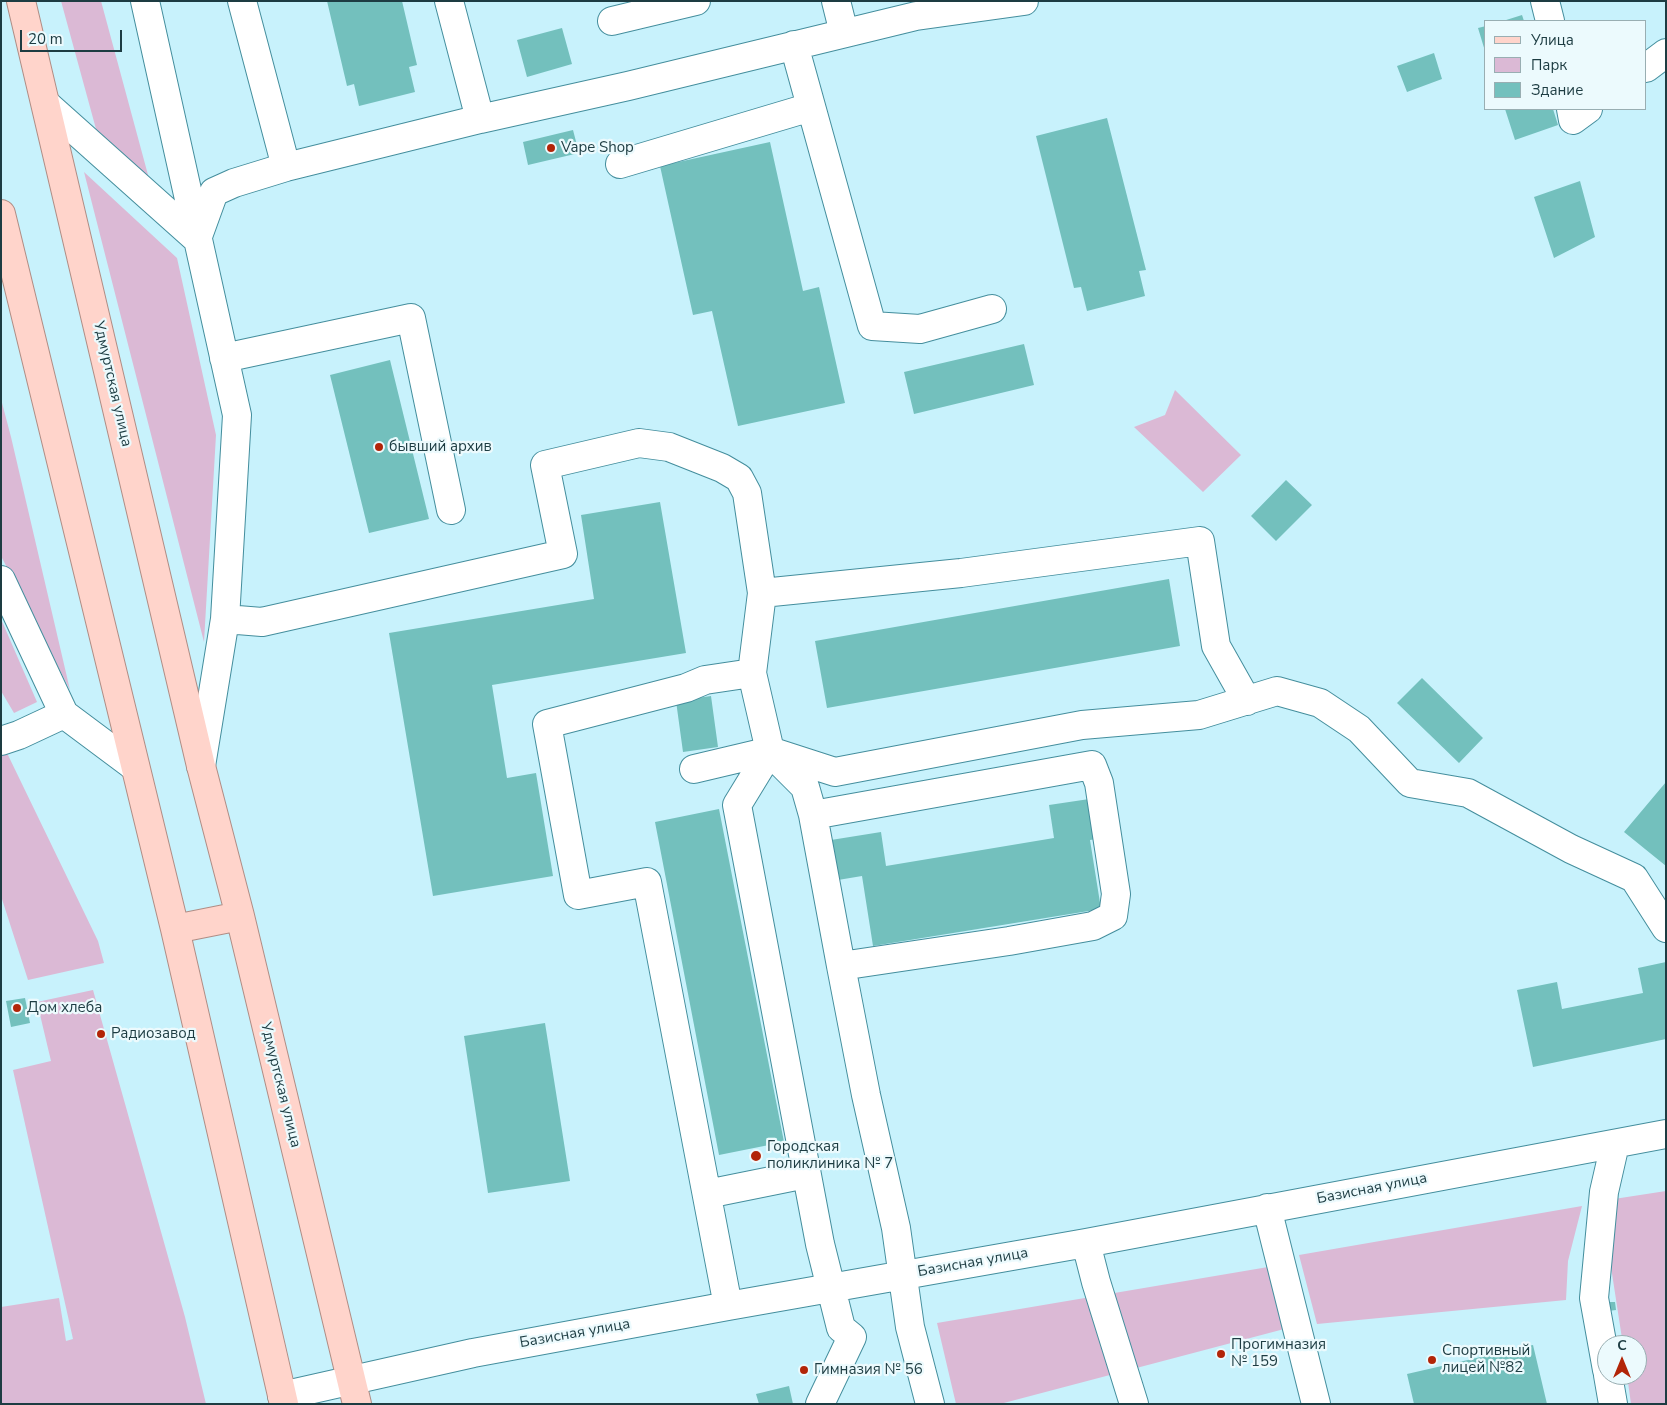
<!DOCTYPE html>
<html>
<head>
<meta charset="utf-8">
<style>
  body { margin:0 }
  #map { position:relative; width:1667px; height:1405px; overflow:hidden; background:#c8f2fc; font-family:"Nunito Sans",sans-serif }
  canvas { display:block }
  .frame { position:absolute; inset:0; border:2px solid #1d3c42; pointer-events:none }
  .legend { position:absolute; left:1484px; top:20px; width:162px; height:90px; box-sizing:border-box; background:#ecfafd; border:1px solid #99aeb2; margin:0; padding:6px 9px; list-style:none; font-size:15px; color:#1d3c42 }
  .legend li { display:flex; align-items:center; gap:10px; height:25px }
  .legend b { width:25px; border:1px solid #99aeb2 }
  .north { position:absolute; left:1597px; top:1335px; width:50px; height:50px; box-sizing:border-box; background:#ecfafd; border:1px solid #99aeb2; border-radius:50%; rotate:0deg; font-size:14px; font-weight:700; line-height:20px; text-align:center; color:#1d3c42 }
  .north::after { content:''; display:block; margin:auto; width:18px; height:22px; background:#b22508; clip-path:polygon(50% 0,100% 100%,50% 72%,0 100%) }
  .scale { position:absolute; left:20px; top:30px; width:102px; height:22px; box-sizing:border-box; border:2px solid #1d3c42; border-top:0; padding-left:6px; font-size:15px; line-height:18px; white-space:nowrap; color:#1d3c42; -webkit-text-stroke:4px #ecfafd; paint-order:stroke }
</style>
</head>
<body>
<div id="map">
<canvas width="1667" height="1405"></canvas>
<div class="frame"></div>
<ul class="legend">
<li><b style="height:6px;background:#ffd4cb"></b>Улица</li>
<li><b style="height:14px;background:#dbb9d5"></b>Парк</li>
<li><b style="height:14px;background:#73c0bd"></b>Здание</li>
</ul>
<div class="north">С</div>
<div class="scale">20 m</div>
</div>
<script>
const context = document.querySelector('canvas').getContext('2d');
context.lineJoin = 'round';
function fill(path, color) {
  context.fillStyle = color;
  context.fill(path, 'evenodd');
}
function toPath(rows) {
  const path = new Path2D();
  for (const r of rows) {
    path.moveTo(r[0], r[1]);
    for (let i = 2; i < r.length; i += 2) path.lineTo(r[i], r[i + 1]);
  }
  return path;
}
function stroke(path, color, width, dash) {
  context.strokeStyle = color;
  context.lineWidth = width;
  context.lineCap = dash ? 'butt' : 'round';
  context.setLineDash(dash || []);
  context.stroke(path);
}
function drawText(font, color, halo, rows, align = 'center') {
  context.font = font + ' "Nunito Sans",sans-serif';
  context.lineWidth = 4.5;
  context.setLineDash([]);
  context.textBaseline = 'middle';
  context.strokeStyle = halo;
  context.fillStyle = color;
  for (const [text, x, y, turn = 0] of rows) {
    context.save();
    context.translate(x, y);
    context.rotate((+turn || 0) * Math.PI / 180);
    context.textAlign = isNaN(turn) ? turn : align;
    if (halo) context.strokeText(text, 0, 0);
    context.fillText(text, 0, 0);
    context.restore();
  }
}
fill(toPath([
  [61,1,101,1,151,186,96,129],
  [84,172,177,258,216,435,204,642],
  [1175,390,1241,455,1203,492,1134,427,1165,415],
  [1,399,11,437,70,690,1,556],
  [1,619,37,702,14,713,1,691],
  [7,753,98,941,104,963,28,980,1,896,1,754],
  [93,990,185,1317,206,1404,1,1404,1,1307,59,1298,66,1341,73,1339,13,1070,51,1061,37,1002],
  [1666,1191,1666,1404,1631,1404,1627,1375,1637,1375,1637,1345,1623,1345,1609,1254,1614,1199],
  [1582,1206,1568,1261,1566,1300,1317,1324,1299,1255],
  [1274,1266,1288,1328,1000,1404,956,1404,937,1323]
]), '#dbb9d5');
fill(toPath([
  [327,1,402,1,417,65,409,67,415,92,359,106,354,84,347,86],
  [1522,15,1524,21,1503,21],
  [1486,26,1486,51,1485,51,1478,28],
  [562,28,572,64,527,77,517,40],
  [1434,53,1442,79,1407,92,1397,66],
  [1505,109,1553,109,1558,125,1515,140],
  [1107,118,1146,270,1139,271,1145,296,1087,311,1081,287,1074,288,1036,136],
  [573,130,579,153,528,165,523,142],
  [770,142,803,291,819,287,845,403,738,426,712,311,693,315,660,166],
  [1580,181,1595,237,1554,258,1534,197],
  [1024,344,1034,385,914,414,904,372],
  [390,360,429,519,369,533,330,375],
  [1286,480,1312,505,1276,541,1251,516],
  [660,502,686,653,492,685,507,778,536,773,553,876,433,896,389,633,594,599,581,515],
  [1169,579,1180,646,827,708,815,641],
  [1422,678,1483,738,1459,763,1397,703],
  [711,696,718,747,683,752,676,701],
  [1666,782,1666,866,1624,832],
  [1096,798,1103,838,1090,840,1101,909,873,946,862,876,838,880,831,840,881,832,886,866,1054,838,1049,805],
  [719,809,784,1142,719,1155,655,822],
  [1666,962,1666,1039,1533,1067,1517,990,1557,982,1562,1009,1643,993,1638,968],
  [25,998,30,1023,11,1027,6,1001],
  [545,1023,570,1181,488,1193,464,1036],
  [1606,1302,1615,1302,1616,1310,1608,1311],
  [1533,1345,1547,1404,1414,1404,1407,1374],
  [789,1386,793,1404,759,1404,756,1394]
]), '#73c0bd');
const minor = toPath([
  [145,1,237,415,225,619,201,766],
  [242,1,286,167],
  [449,1,480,119],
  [836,1,844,33],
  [1545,1,1550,21],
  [612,21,696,1],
  [794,45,872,326,920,329,992,309],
  [1646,68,1666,53],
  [47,105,197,239],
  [1571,109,1573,120,1588,109],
  [620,164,811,107],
  [197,239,214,192,234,183,286,167,480,119,628,86,916,16,1024,1],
  [224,358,411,318,451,510],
  [1,580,64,714,135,767],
  [762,593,961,573,1200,541,1216,646,1247,701],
  [225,619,262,622,563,554,545,465,639,443,669,447,722,468,739,478,747,493,762,593,752,673,705,680,686,688,547,724,578,895,647,882,728,1306],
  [752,673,770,751,737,805,820,1244,841,1328,852,1337,820,1404],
  [1,741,19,735,64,714],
  [774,756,805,787,813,815],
  [694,769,770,751,835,772,1082,725,1199,715,1277,691,1320,703,1359,729,1410,783,1468,793,1571,849,1634,878,1666,928],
  [841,966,813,815,1092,765,1099,783,1116,894,1113,916,1093,926,1009,941,841,966,866,1095,896,1228,910,1327,930,1404],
  [707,1194,806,1174],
  [1267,1208,1316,1404],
  [1086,1243,1096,1282,1134,1404],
  [1607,1370,1594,1298,1604,1192,1615,1144],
  [1608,1375,1613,1404],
  [282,1396,473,1353,728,1306,1086,1243,1666,1134]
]);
const major = toPath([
  [21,1,201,766,240,916,357,1404],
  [1,214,175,929,284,1404],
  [175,929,240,916]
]);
stroke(minor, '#448e9d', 30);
stroke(major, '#b08d85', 30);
stroke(minor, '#fff', 28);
stroke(major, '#ffd4cb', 28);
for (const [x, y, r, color] of [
  [551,148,5,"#b22508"],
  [379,447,5,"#b22508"],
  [17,1008,5,"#b22508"],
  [101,1034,5,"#b22508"],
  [756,1156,6,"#b22508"],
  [1221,1354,5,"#b22508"],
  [1432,1360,5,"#b22508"],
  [804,1370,5,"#b22508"]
]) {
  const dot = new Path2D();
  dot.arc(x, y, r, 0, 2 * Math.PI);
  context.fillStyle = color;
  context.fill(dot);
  stroke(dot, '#ecfafd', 2);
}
drawText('15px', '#1d3c42', '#ecfafd', [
  ["Vape Shop",561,148],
  ["бывший архив",389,447],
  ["Дом хлеба",27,1008],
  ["Радиозавод",111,1034],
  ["Городская",767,1147],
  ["поликлиника № 7",767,1164],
  ["Прогимназия",1231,1345],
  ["№ 159",1231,1362],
  ["Спортивный",1442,1351],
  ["лицей №82",1442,1368],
  ["Гимназия № 56",814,1370]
], 'left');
drawText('15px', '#1d3c42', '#ecfafd', [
  ["Удмуртская улица",112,384,77],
  ["Удмуртская улица",280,1085,76],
  ["Базисная улица",1372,1189,-11],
  ["Базисная улица",973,1263,-10],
  ["Базисная улица",575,1334,-10]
]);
</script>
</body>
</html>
